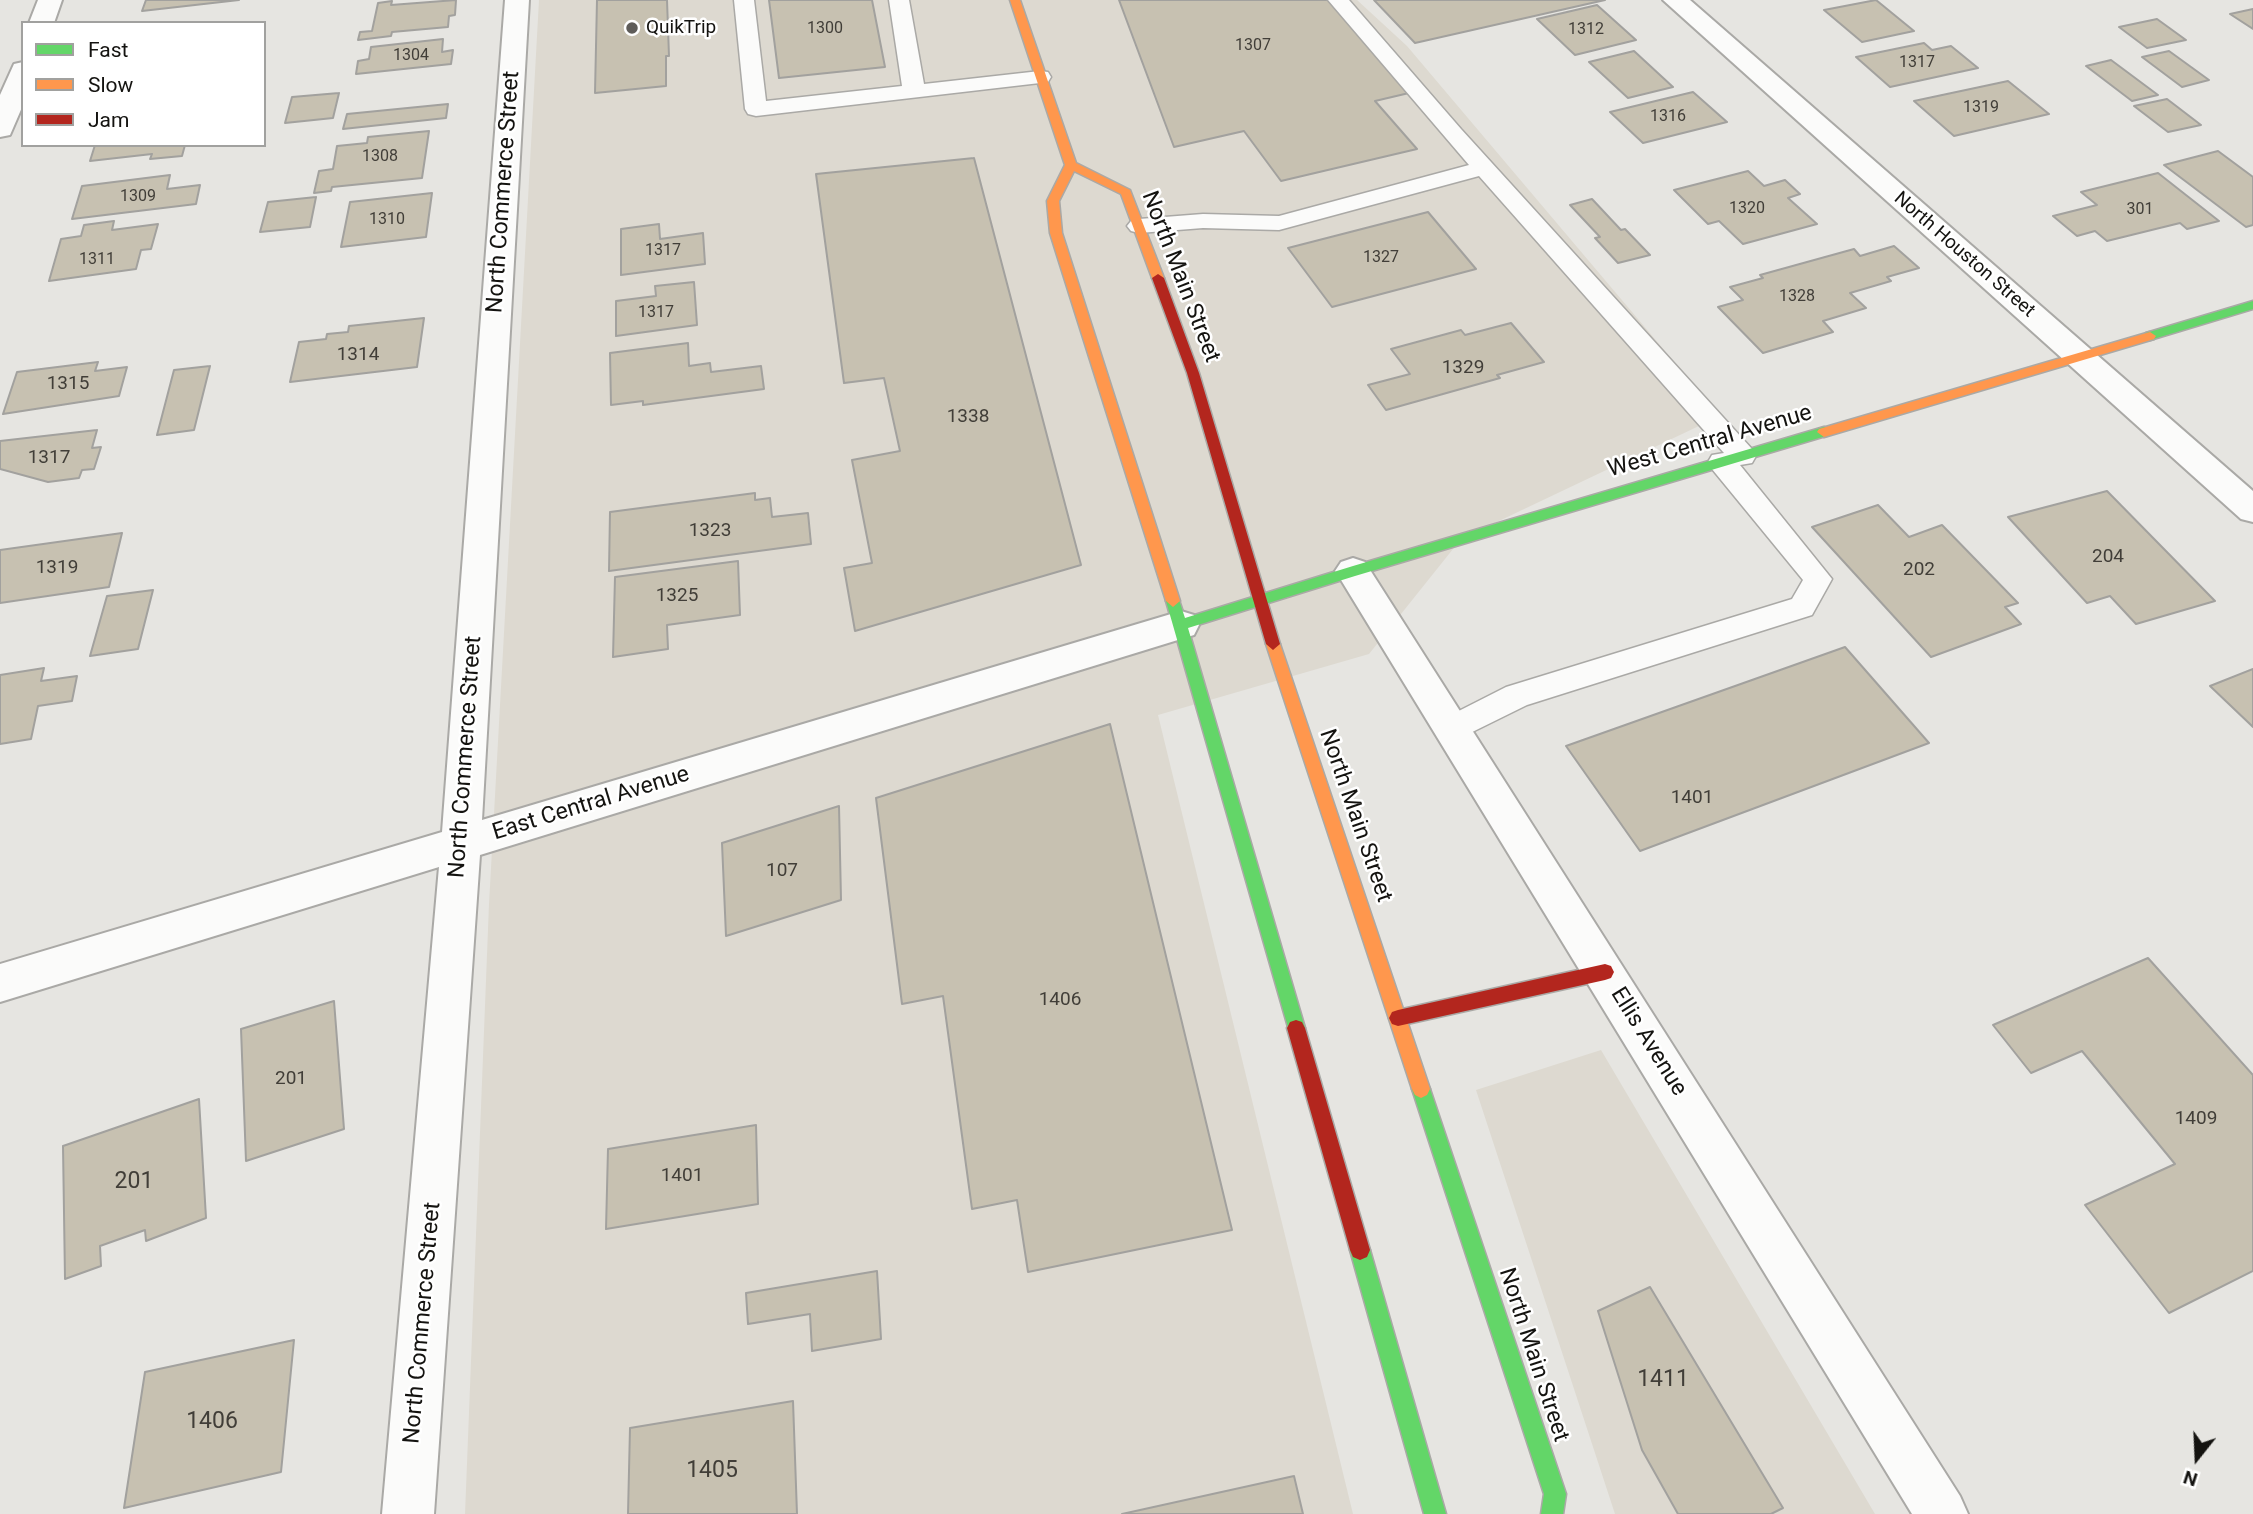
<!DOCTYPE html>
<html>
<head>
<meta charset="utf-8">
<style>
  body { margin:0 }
  #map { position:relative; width:2253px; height:1514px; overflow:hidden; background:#e6e5e1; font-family:Roboto,sans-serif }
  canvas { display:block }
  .legend { position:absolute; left:21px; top:21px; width:245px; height:126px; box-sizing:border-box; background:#fff; border:2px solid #a1a19f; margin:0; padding:9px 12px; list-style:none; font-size:21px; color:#141310 }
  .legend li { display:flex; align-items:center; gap:14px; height:35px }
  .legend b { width:35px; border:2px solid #a1a19f }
  .north { position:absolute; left:2162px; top:1423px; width:70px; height:70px; -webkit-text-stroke:5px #fff; paint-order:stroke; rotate:198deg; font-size:19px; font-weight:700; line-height:28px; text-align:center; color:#141310 }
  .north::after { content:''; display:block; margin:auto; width:24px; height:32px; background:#141310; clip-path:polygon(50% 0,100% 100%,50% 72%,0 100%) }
</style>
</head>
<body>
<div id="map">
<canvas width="2253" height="1514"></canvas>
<ul class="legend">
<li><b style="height:9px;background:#63d668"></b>Fast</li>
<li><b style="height:9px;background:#ff974d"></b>Slow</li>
<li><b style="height:9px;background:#b3261e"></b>Jam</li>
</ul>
<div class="north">N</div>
</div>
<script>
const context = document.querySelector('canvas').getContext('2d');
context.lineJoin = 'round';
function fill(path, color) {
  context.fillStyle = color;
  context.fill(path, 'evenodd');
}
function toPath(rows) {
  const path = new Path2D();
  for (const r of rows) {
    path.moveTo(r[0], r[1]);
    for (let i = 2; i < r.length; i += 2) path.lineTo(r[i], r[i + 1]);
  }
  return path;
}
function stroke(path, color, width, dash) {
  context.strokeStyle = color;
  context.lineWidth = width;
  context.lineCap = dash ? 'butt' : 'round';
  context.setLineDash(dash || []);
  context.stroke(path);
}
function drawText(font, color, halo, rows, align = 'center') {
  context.font = font + ' Roboto,sans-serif';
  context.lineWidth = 5;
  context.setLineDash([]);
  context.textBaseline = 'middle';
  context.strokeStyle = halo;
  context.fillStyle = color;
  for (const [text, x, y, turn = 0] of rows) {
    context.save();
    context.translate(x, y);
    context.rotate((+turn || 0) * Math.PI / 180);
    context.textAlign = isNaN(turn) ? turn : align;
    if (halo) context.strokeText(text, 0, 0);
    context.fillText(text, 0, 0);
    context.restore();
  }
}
fill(toPath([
  [539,0,1357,0,1407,46,1720,416,1461,539,1369,654,1158,715,1353,1514,465,1514,489,904],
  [1601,1050,1875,1514,1615,1514,1476,1090]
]), '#ddd9d0');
const building = toPath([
  [146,0,239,0,142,11,146,0],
  [456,0,455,15,449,16,448,27,392,32,391,36,358,40,360,32,372,31,378,3,392,1,391,5,456,0],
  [597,0,667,0,669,56,666,56,666,86,595,93,597,0],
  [769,0,872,0,885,67,779,78,769,0],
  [1119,0,1329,0,1409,93,1375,101,1417,149,1281,181,1244,131,1174,147,1119,0],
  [1374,0,1605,0,1415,43,1374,0],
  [1876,0,1914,31,1862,42,1824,10,1876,0],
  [1597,5,1636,40,1575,55,1537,19,1597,5],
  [2253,9,2253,29,2230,14,2253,9],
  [2157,19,2186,40,2147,48,2119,27,2157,19],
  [443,39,442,52,453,50,451,64,356,74,358,61,369,59,371,47,443,39],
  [1924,43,1932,50,1951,46,1978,68,1890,87,1856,57,1924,43],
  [1634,51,1673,87,1628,98,1589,62,1634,51],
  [2169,51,2209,80,2182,87,2142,57,2169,51],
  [2111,60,2158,95,2132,101,2086,66,2111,60],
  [2008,81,2049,114,1954,136,1914,101,2008,81],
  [1693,92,1727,122,1643,143,1610,112,1693,92],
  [339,93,333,118,285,123,292,97,339,93],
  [2167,99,2201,125,2168,132,2134,106,2167,99],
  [448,104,446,118,343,129,347,114,448,104],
  [429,131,422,178,332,187,331,191,314,193,319,171,333,169,337,146,367,143,368,137,429,131],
  [95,145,185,145,182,156,150,159,152,154,90,161,95,145],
  [2218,151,2253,177,2253,225,2246,227,2164,165,2218,151],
  [974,158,1081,565,855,631,844,568,872,563,852,460,900,451,884,378,844,383,816,174,974,158],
  [1748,171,1764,186,1785,180,1800,194,1788,198,1817,224,1743,244,1719,221,1708,224,1674,190,1748,171],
  [2158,173,2219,221,2187,229,2180,223,2107,241,2095,231,2077,236,2053,216,2097,205,2081,192,2158,173],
  [170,175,167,189,200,185,196,204,72,219,82,186,170,175],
  [432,193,426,237,341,247,350,202,432,193],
  [316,197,310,227,260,232,268,202,316,197],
  [1592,199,1621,230,1625,229,1650,255,1618,263,1595,238,1600,237,1570,205,1592,199],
  [1428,212,1476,269,1332,307,1288,248,1428,212],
  [114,221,112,230,158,224,151,249,141,250,136,269,49,281,61,239,81,236,84,225,114,221],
  [659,224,660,239,703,233,705,264,621,275,621,229,659,224],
  [1894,246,1919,268,1887,277,1891,281,1850,293,1866,308,1823,321,1833,332,1763,353,1718,307,1743,300,1730,287,1763,278,1760,275,1854,249,1860,256,1894,246],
  [694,282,697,325,616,336,616,301,656,296,655,286,694,282],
  [424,318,417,367,290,382,299,342,326,339,327,334,348,332,349,326,424,318],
  [1511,323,1544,362,1497,375,1500,378,1386,410,1368,385,1410,374,1391,349,1461,330,1465,335,1511,323],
  [688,343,689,366,710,363,711,372,761,366,764,389,643,405,643,401,611,405,610,353,688,343],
  [98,362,95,371,127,367,119,396,3,414,17,372,98,362],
  [210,366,194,430,157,435,174,370,210,366],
  [97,430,92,448,101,447,94,469,82,470,79,478,48,482,0,469,0,441,97,430],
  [2107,491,2215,601,2136,624,2110,596,2087,603,2008,517,2107,491],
  [755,493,755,500,770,498,772,517,808,513,811,544,609,571,610,512,755,493],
  [1878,505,1909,537,1942,525,2018,603,2005,607,2021,624,1931,657,1812,527,1878,505],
  [122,533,109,587,0,603,0,550,122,533],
  [738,561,740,615,667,625,668,649,613,657,615,577,738,561],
  [153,590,138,649,90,656,107,596,153,590],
  [1845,647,1929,743,1640,851,1566,746,1845,647],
  [44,668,41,681,77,676,72,701,38,706,31,739,0,744,0,675,44,668],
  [2253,669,2253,727,2210,686,2253,669],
  [1110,724,1232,1230,1028,1272,1017,1200,972,1209,943,996,902,1004,876,798,1110,724],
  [839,806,841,900,726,936,722,843,839,806],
  [2148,958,2253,1075,2253,1271,2169,1313,2085,1205,2175,1164,2082,1051,2031,1073,1993,1025,2148,958],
  [334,1001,344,1129,246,1161,241,1029,334,1001],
  [199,1099,206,1218,146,1241,145,1230,100,1246,101,1266,65,1279,63,1146,199,1099],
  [756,1125,758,1204,606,1229,608,1149,756,1125],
  [877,1271,881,1339,812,1351,810,1314,748,1324,746,1293,877,1271],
  [1650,1287,1783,1508,1771,1514,1678,1514,1642,1450,1598,1311,1650,1287],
  [294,1340,281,1472,124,1508,145,1372,294,1340],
  [793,1401,797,1514,628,1514,630,1428,793,1401],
  [1294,1476,1303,1514,1122,1514,1294,1476]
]);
fill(building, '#c7c1b1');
stroke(building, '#a2a19e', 2);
const lane = toPath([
  [734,0,754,0,766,101,902,86,889,0,909,0,924,84,1040,71,1048,72,1051,77,1048,82,1040,83,756,116,748,114,745,109,734,0],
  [1328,0,1349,0,1461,129,1752,449,1756,456,1752,463,1740,465,1832,579,1812,615,1527,705,1452,742,1441,738,1436,729,1441,720,1506,687,1792,599,1803,580,1712,469,1708,462,1712,455,1724,453,1479,176,1279,230,1203,228,1139,233,1131,231,1127,226,1131,221,1139,219,1203,214,1279,216,1469,165,1328,0]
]);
const street = toPath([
  [38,0,62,0,54,23,29,23,38,0],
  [505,0,529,0,482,820,1181,611,1194,615,1199,625,1194,635,480,855,434,1514,382,1514,439,867,0,1002,0,964,442,832,505,0],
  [1663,0,1690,0,2253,491,2253,522,2241,519,1663,0],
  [23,62,23,105,10,135,0,137,0,95,14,64,23,62],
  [1353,558,1365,562,1960,1496,1968,1514,1912,1514,1341,580,1335,571,1341,562,1353,558]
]);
const fast = toPath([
  [2253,301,2253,309,2150,340,2144,336,2146,333,2253,301],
  [1824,427,1829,429,1829,435,1355,576,1188,628,1305,1028,1302,1034,1296,1036,1290,1034,1166,601,1168,597,1178,597,1185,618,1353,566,1824,427],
  [1421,1080,1427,1083,1430,1089,1566,1494,1563,1514,1541,1514,1544,1494,1412,1089,1415,1083,1421,1080],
  [1360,1240,1367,1243,1370,1250,1446,1514,1424,1514,1350,1250,1353,1243,1360,1240]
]);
const slow = toPath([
  [1010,0,1020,0,1076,163,1130,190,1164,278,1158,282,1152,278,1121,194,1074,171,1059,201,1062,233,1180,601,1173,607,1166,601,1050,233,1047,201,1065,165,1010,0],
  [2150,332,2156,336,2154,339,1824,437,1817,432,1819,429,2150,332],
  [1273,638,1280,644,1430,1089,1427,1095,1421,1098,1415,1095,1412,1089,1266,644,1273,638]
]);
const jam = toPath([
  [1158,274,1164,278,1199,373,1280,644,1273,650,1266,644,1187,373,1152,278,1158,274],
  [1605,964,1611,966,1614,972,1611,978,1605,980,1398,1026,1392,1024,1389,1018,1392,1012,1398,1010,1605,964],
  [1296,1020,1302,1022,1305,1028,1370,1250,1367,1257,1360,1260,1353,1257,1350,1250,1287,1028,1290,1022,1296,1020]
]);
stroke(lane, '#aaa9a6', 3);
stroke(street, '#aaa9a6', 4);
stroke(fast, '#aaa9a6', 3);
stroke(slow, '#aaa9a6', 3);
stroke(jam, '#aaa9a6', 3);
fill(lane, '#fbfbfa');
fill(street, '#fbfbfa');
fill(fast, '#63d668');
fill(slow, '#ff974d');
fill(jam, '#b3261e');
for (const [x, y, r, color] of [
  [632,28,7,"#5e5c59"]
]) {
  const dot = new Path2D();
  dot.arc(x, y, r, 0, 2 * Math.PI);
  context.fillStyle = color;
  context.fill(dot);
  stroke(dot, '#fff', 2.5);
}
drawText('16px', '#413e38', null, [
  ["1300",825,29],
  ["1312",1586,30],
  ["1307",1253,46],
  ["1304",411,56],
  ["1317",1917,63],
  ["1319",1981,108],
  ["1316",1668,117],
  ["1308",380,157],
  ["1309",138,197],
  ["1320",1747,209],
  ["301",2140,210],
  ["1310",387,220],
  ["1317",663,251],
  ["1327",1381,258],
  ["1311",97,260],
  ["1328",1797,297],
  ["1317",656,313]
]);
drawText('19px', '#141310', '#fff', [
  ["QuikTrip",646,28]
], 'left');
drawText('19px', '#141310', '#fff', [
  ["North Houston Street",1964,255,41]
]);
drawText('19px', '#413e38', null, [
  ["1314",358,355],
  ["1329",1463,368],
  ["1315",68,384],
  ["1338",968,417],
  ["1317",49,458],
  ["1323",710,531],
  ["204",2108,557],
  ["1319",57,568],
  ["202",1919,570],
  ["1325",677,596],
  ["1401",1692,798],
  ["107",782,871],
  ["1406",1060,1000],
  ["201",291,1079],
  ["1409",2196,1119],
  ["1401",682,1176]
]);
drawText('23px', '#141310', '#fff', [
  ["North Commerce Street",504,192,-86],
  ["North Main Street",1180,277,69],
  ["West Central Avenue",1710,442,-16],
  ["North Commerce Street",466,757,-86],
  ["East Central Avenue",591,804,-17],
  ["North Main Street",1355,816,71],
  ["Ellis Avenue",1648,1042,58],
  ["North Commerce Street",423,1323,-85],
  ["North Main Street",1533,1355,72]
]);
drawText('23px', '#413e38', null, [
  ["201",134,1182],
  ["1411",1663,1380],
  ["1406",212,1422],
  ["1405",712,1471]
]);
</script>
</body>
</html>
